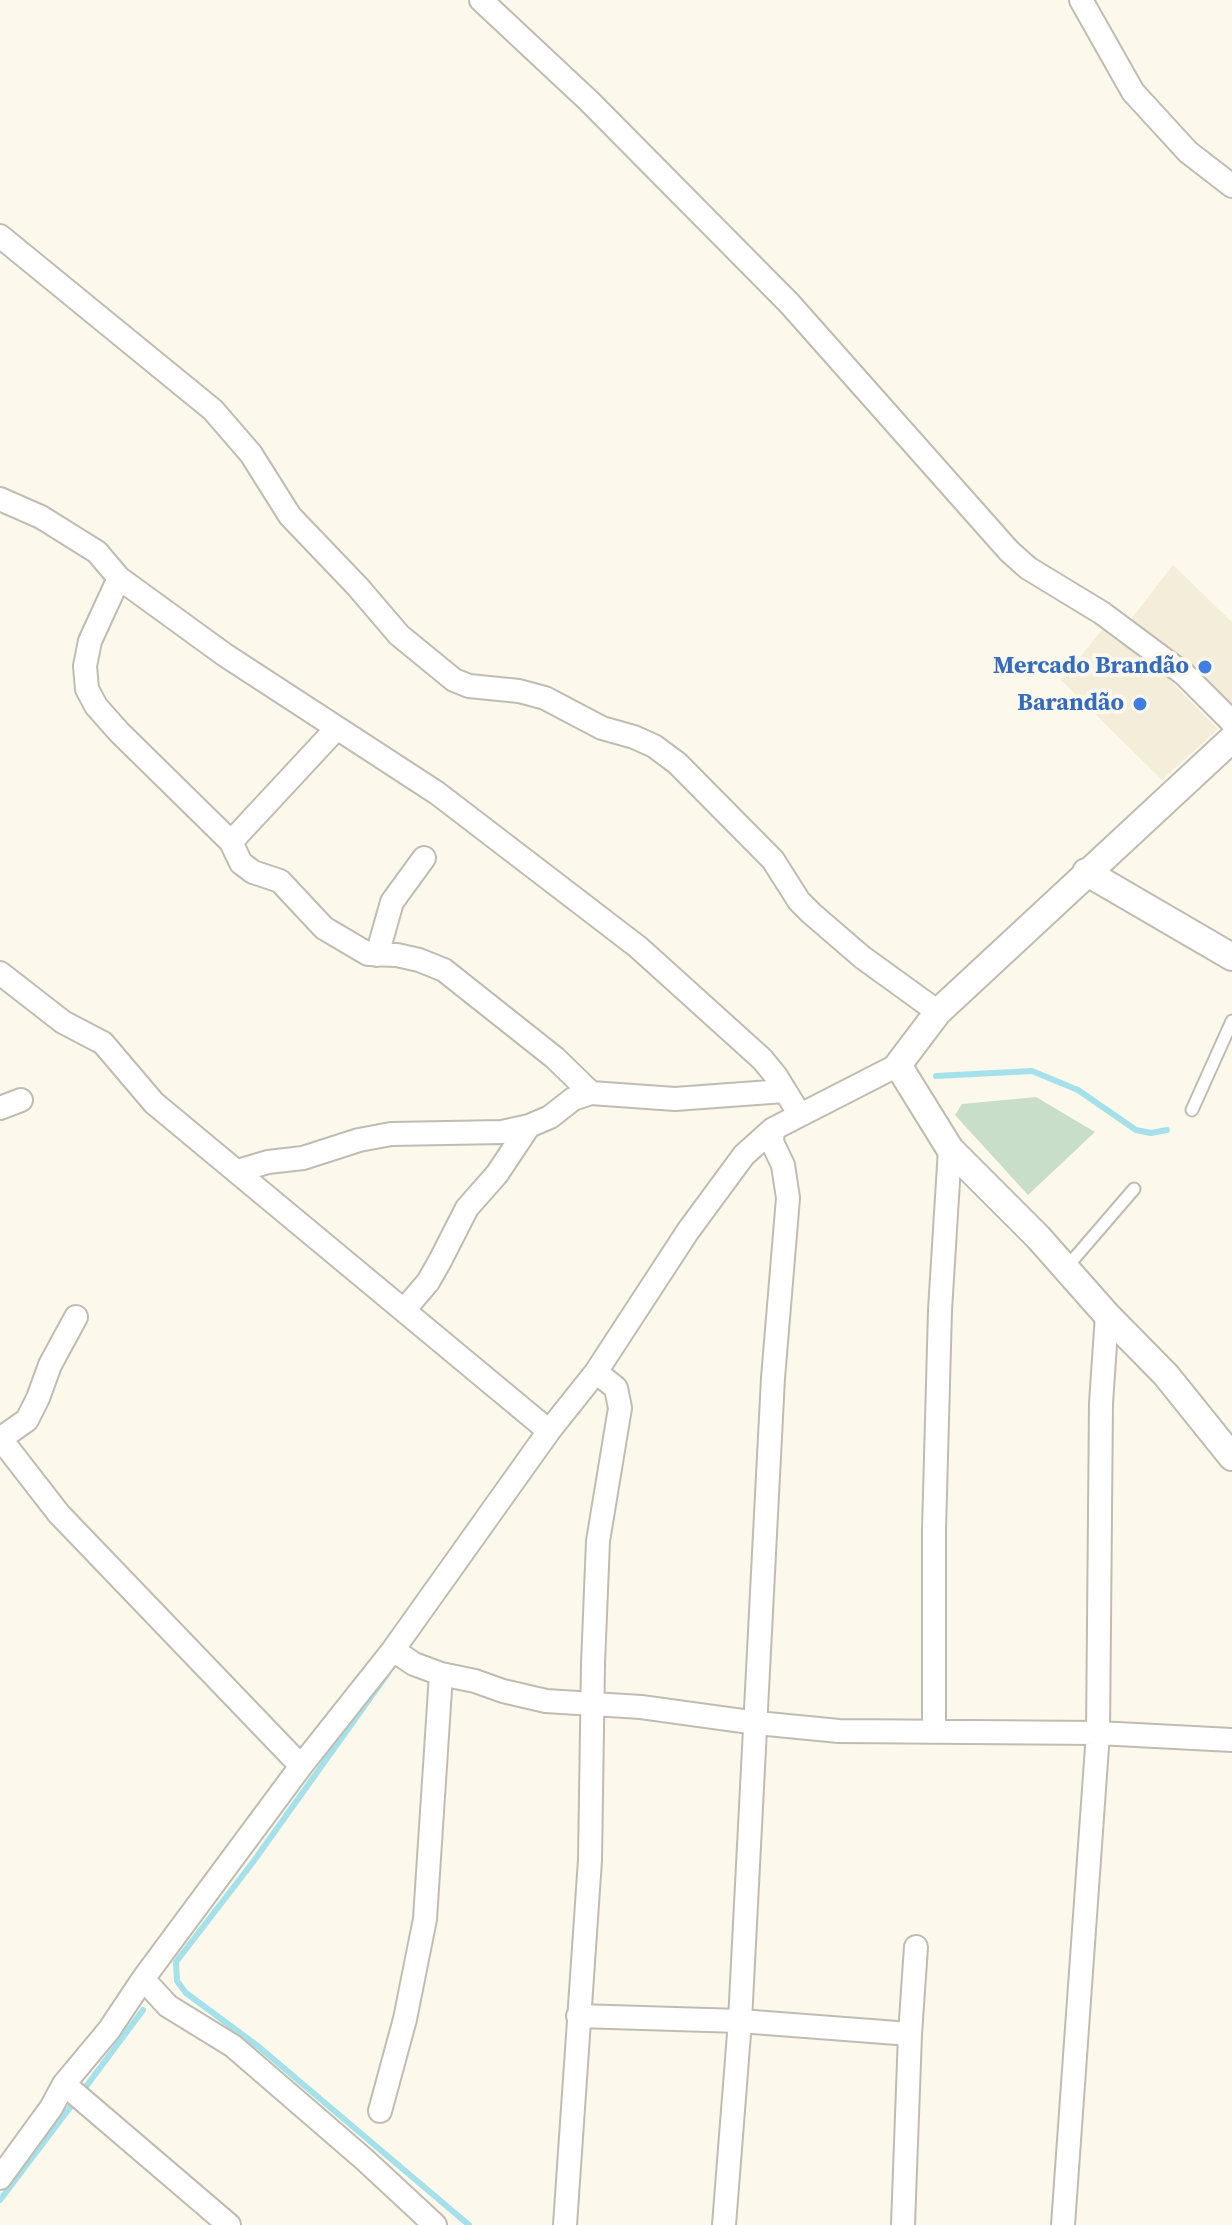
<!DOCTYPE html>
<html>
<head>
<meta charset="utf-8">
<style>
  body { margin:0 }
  canvas { display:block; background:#fdf8ec }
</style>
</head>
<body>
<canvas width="1232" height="2225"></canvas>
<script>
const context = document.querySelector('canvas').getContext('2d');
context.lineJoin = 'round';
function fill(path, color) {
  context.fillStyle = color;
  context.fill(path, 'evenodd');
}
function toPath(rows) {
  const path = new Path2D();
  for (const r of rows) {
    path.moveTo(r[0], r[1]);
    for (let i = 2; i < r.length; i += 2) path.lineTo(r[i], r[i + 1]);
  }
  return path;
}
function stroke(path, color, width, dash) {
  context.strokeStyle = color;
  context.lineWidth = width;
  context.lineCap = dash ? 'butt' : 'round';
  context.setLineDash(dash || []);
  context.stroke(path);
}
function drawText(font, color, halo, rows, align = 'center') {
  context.font = font + ' "Source Serif 4",serif';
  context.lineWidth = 8;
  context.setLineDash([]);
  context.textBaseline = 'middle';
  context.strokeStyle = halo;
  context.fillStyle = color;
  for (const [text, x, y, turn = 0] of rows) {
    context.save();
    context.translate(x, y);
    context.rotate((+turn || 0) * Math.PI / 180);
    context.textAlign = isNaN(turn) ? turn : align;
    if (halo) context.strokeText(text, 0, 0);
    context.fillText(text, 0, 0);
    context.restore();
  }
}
fill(toPath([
  [1173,565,1232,622,1232,707,1125,627],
  [1110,620,1218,729,1162,780,1061,680]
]), '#f4edd9');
fill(toPath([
  [1036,1097,1095,1132,1028,1195,955,1115,962,1104]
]), '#c8dec8');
stroke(toPath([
  [936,1076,1032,1071,1078,1090,1136,1130,1151,1133,1167,1130],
  [388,1673,253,1862,176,1962,177,1981,186,1993,259,2047,469,2225],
  [82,2092,143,2010],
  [0,2200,75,2101]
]), '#a5e1eb', 6);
const service = toPath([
  [1192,1110,1232,1021],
  [1066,1268,1134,1189]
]);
const minor = toPath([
  [481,0,589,101,789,303,1009,551,1028,568,1102,613,1184,674,1232,722],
  [1081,0,1133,92,1188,152,1232,186],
  [0,236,213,410,251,454,290,516,358,587,399,635,454,680,469,686,519,691,545,698,602,728,634,737,654,746,677,763,773,860,799,901,811,913,862,957,938,1012],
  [0,499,41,517,97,552,119,578,225,655,437,793,638,947,762,1059,776,1076,800,1115],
  [119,578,90,641,85,666,87,689,96,706,119,732,231,842,241,863,253,872,280,881,324,928,368,954,397,955,419,960,444,970,555,1058,591,1093],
  [231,842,336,729],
  [377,955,392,902,424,858],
  [0,973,63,1022,103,1043,154,1103,549,1431],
  [0,1108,21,1100],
  [238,1171,268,1162,303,1158,359,1140,391,1134,502,1132,529,1126,550,1117,573,1099,591,1093,675,1099,784,1091],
  [404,1310,428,1282,440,1261,467,1208,497,1174,529,1126],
  [1107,1315,1101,1403,1098,1733,1232,1740],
  [0,1438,59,1514,301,1766],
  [0,1439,27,1420,38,1398,50,1365,76,1317],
  [393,1650,414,1664,441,1674,475,1681,503,1691,546,1701,641,1707,757,1723,839,1731,1098,1733,1063,2225],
  [934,1730,934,1530,940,1310,950,1149],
  [143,1979,168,2006,233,2046,365,2160,435,2225],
  [578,2016,740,2021,773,1378,788,1198,783,1165,772,1142,773,1129],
  [910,2034,916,1947],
  [64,2084,229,2225],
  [380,2111,405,2019,425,1919,441,1674],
  [0,2178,51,2108,64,2084,109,2030,143,1979,301,1766,393,1650,549,1431,596,1372,688,1231,744,1155,773,1129,898,1065],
  [565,2225,590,1860,593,1664,598,1541,620,1408,616,1388,596,1372],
  [724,2225,740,2021,910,2034,903,2225]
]);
const tertiary = toPath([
  [1232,739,938,1012,898,1065,950,1149,1038,1237,1107,1315,1166,1375,1232,1457],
  [1086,872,1232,957]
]);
stroke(service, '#c1bcb1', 15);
stroke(minor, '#c1bcb1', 26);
stroke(tertiary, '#c1bcb1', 30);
stroke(service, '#fff', 11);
stroke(minor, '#fff', 22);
stroke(tertiary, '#fff', 26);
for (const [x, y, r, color] of [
  [1205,667,8,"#3f7fe0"],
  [1140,704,8,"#3f7fe0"]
]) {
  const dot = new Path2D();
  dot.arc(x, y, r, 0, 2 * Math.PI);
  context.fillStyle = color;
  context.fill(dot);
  stroke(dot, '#fdf8ec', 3);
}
drawText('bold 24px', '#366cbe', '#fdf8ec', [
  ["Mercado Brandão",1189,667],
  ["Barandão",1124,704]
], 'right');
</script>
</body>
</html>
